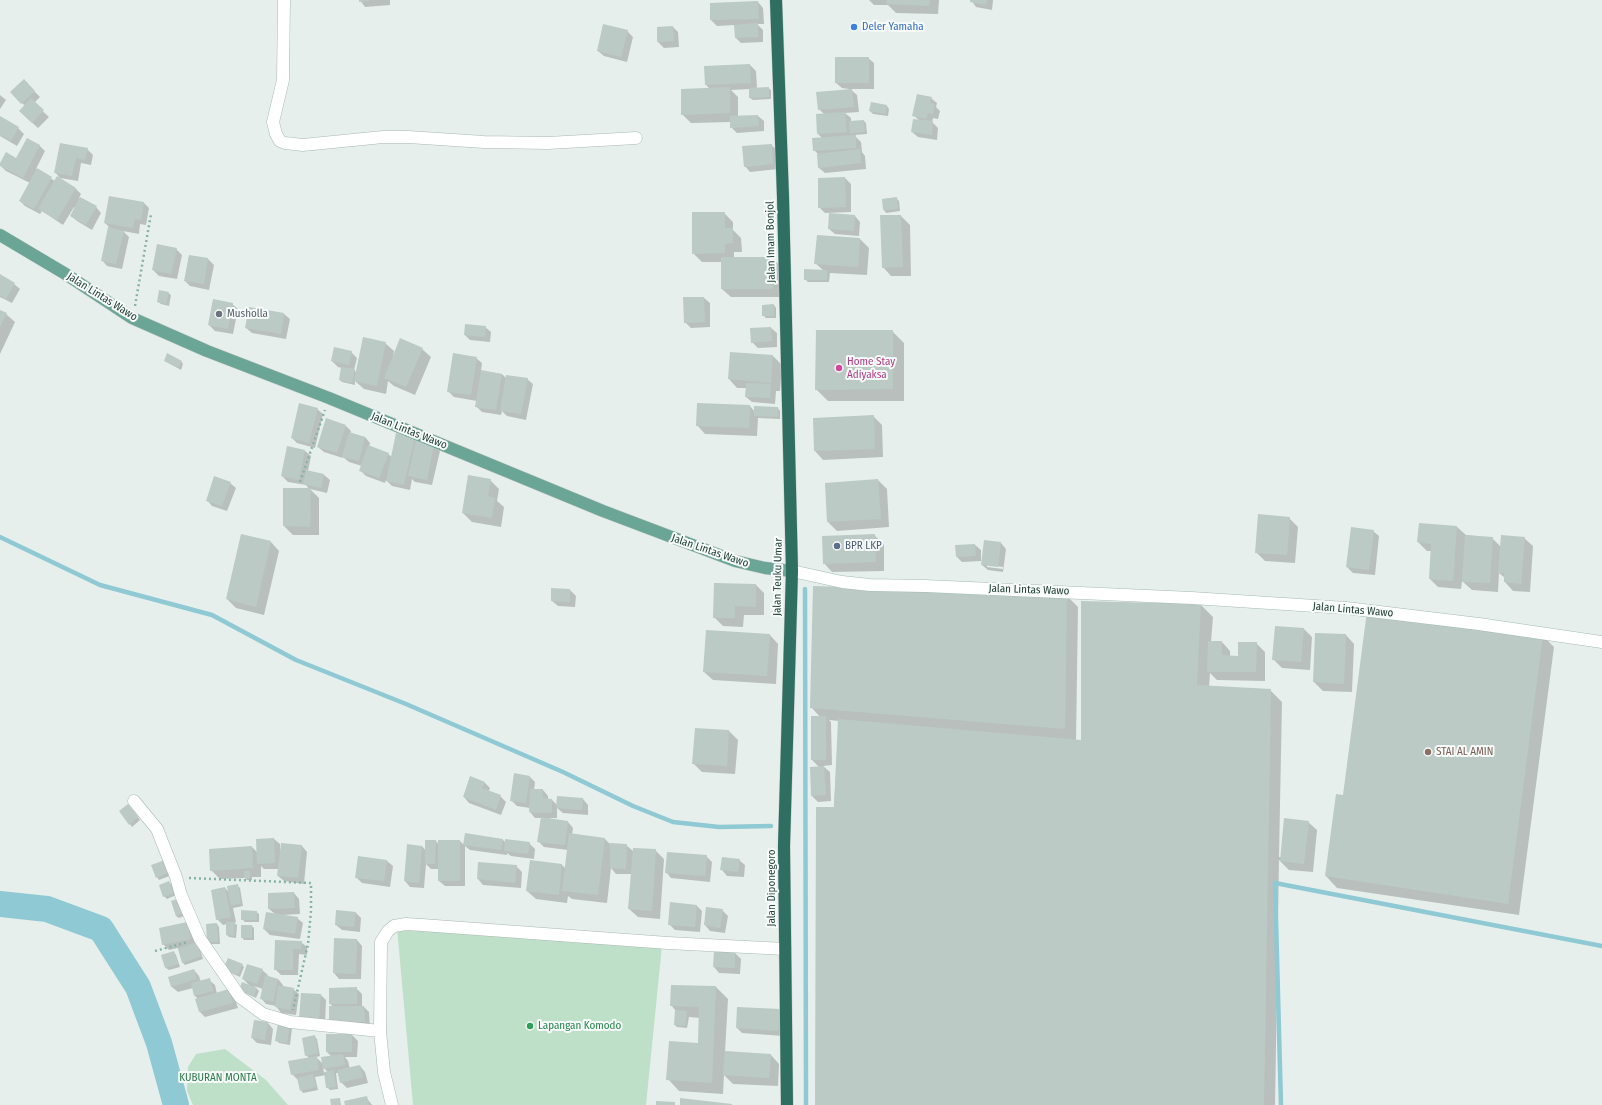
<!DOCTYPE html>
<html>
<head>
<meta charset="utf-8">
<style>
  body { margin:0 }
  canvas { display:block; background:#e6efeb }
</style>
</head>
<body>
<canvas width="1602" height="1105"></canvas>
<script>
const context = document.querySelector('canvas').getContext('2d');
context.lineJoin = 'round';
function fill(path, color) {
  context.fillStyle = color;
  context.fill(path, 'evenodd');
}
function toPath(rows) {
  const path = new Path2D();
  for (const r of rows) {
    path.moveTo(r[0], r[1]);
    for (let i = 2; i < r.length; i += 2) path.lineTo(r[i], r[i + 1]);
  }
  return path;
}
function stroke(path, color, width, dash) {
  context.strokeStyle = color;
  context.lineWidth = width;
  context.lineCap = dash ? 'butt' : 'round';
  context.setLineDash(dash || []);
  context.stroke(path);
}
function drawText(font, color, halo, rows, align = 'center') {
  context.font = font + ' "Fira Sans Condensed",sans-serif';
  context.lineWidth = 4;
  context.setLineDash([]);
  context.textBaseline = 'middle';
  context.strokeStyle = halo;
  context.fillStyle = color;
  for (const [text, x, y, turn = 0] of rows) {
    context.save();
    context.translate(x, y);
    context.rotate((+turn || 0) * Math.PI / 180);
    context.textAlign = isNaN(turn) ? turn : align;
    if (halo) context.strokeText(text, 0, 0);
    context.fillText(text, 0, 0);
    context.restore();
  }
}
fill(toPath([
  [397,928,662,946,646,1105,413,1105],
  [225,1049,266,1080,288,1105,193,1105,187,1091,188,1067,196,1054]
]), '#bfe0c8');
fill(toPath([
  [360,0,390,0,390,5,365,7],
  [869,0,939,0,938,14,896,13,888,5,874,5],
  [971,0,993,0,992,10,976,7],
  [758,2,763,8,764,24,757,24,763,30,763,42,741,43,736,38,735,25,717,26,711,20],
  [658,27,673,27,678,32,679,47,664,48,658,42],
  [627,31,633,37,627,62,604,56,598,51],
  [868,58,874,63,874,89,850,89,857,95,859,112,845,113,851,118,851,122,864,121,866,123,867,134,854,135,861,142,862,152,865,156,866,169,825,173,819,168,818,154,814,150,822,138,818,134,824,114,819,109,849,90,849,89,842,88,836,83],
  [750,65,756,71,757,88,768,88,771,90,771,99,753,100,750,98,750,89,731,90,738,97,738,116,758,116,764,121,764,131,737,133,731,127,731,122,691,123,682,114,710,89,706,85,705,67],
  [29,86,40,97,34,103,49,117,38,128,26,117,25,106,11,92],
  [0,95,6,100,0,109],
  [931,98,937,103,936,107,940,111,938,119,933,118,932,122,938,128,937,140,918,137,912,132,919,120,913,115],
  [887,106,889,109,888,116,873,114,870,111],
  [0,119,18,128,24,134,17,146,0,136],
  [27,139,40,146,45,151,36,169,55,181,57,178,76,189,81,194,79,198,96,207,101,213,92,230,77,221,71,216,75,208,74,207,63,225,42,211,40,214,25,206,20,201,30,183,6,171,0,165,17,159],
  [771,145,777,150,778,169,750,172,745,166],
  [87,149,93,155,91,165,81,163,78,181,60,178,55,172],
  [845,178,851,184,851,212,825,213,819,207],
  [896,198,899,201,900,211,886,213,884,210,883,199],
  [143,202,149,208,146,225,140,224,139,234,123,231,129,237,122,269,107,266,102,260,109,227,105,223],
  [724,213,733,222,733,230,741,238,742,252,734,252,734,258,773,258,781,267,781,297,731,297,722,289,722,262,702,262,693,253],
  [855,216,860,222,859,236,835,234,829,229],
  [901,216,910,225,911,276,891,276,883,267],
  [818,236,860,239,869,248,867,275,830,273,829,282,808,282,805,279,823,270,815,263],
  [176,249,182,255,177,279,159,276,153,270],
  [189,256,208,259,214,265,209,290,190,286,185,281],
  [0,275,14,284,20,289,12,303,0,297],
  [168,293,171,295,169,306,161,304,158,302],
  [704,298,710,303,710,327,691,328,685,322],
  [232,304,238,309,233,334,215,331,209,325],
  [774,305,776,308,776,318,766,318,763,315],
  [250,308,284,314,290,319,286,339,252,333,246,328],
  [0,311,6,314,15,322,0,354],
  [485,327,491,332,490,342,470,340,465,335],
  [771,328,777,333,777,347,758,348,752,342],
  [892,331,904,343,904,401,828,401,816,389],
  [385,343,394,351,393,356,422,349,431,357,415,395,394,386,388,381,386,394,364,389,355,381,355,385,342,382,340,380,342,368,338,367,332,361,351,352,357,358,354,370,357,373],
  [731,353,773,356,782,365,780,391,776,391,775,404,752,402,746,397,747,388,737,388,729,379],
  [476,358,482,363,481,371,502,374,507,379,527,379,533,384,526,420,507,416,502,411,501,415,482,412,476,406,477,401,454,397,448,391],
  [165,361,181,361,183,364,181,370],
  [750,406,755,412,778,408,780,411,780,419,758,418,757,436,705,434,697,425],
  [317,409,323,414,315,448,297,443,292,438],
  [873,416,882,425,883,457,823,460,815,451,814,419],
  [346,426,351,431,350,434,365,437,370,443,369,447,388,454,392,457,397,434,434,445,440,451,432,485,415,482,412,479,410,490,392,486,386,480,385,483,366,476,360,470,362,466,349,462,343,457,343,458,324,452,318,447],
  [288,447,305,451,311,456,308,471,324,475,330,480,327,493,310,489,319,498,319,535,293,535,284,526,284,489,309,489,306,485,288,482,282,476],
  [490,480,499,489,497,501,504,507,501,527,472,522,463,513],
  [878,480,887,489,889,527,837,531,828,522,826,484],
  [230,483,236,488,227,511,212,506,207,500],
  [1289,518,1298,527,1295,563,1265,561,1256,552],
  [1457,527,1466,535,1492,538,1501,547,1524,538,1533,546,1530,592,1513,591,1505,582,1505,578,1499,573,1498,592,1472,590,1462,581,1461,589,1438,587,1430,579,1432,551,1427,551,1418,542],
  [1373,531,1379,536,1375,575,1353,573,1347,567],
  [875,536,884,544,884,571,832,572,824,563],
  [271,542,279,551,264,615,236,608,227,599],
  [1001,543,1006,549,1003,572,988,570,982,565],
  [987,565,1003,567,1003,569,987,567],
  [975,545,981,550,981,561,962,562,957,557],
  [756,585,764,593,764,615,744,615,743,627,723,626,714,617],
  [552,589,570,590,576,596,575,607,558,606,552,601],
  [1066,595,1078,607,1076,741,1082,741,1082,602,1201,605,1213,617,1211,642,1222,642,1230,651,1230,656,1239,657,1256,643,1265,652,1265,681,1217,680,1210,673,1209,687,1270,690,1282,702,1279,857,1281,857,1308,822,1317,830,1313,872,1289,870,1279,860,1275,1105,816,1105,839,721,829,720,831,722,832,765,823,766,830,772,831,801,818,802,812,796,811,767,819,767,812,760,812,717,820,717,812,708],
  [1304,629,1312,637,1310,670,1282,668,1274,660],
  [1316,634,1346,635,1354,644,1352,692,1323,691,1314,682],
  [770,635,778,644,776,684,713,680,704,672],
  [1542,635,1554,647,1519,915,1337,888,1326,876,1344,796],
  [696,729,729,731,738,740,735,774,702,772,693,763],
  [530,777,535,782,534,790,543,790,548,796,548,799,552,800,557,805,583,799,588,805,588,815,563,813,557,808,557,818,550,818,550,820,568,822,573,828,572,835,605,839,610,844,626,845,633,851,655,850,664,859,660,919,638,917,629,909,632,874,616,874,611,868,607,903,572,899,568,896,567,903,536,899,527,891,531,861,562,865,566,869,568,850,544,847,538,841,542,818,535,818,530,812,530,808,517,806,511,800],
  [484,782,490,788,488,792,500,796,506,802,501,815,469,803,464,797],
  [131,808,140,820,132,827,130,824],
  [466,835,503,840,506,843,529,843,535,849,534,859,511,856,507,853,507,855,470,850,465,846,465,886,445,886,439,881,439,869,431,869,426,864,424,888,410,887,405,881,422,846,426,851,436,841,439,845,460,841,464,845],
  [274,839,280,844,280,851,302,846,307,852,304,884,284,881,278,876,279,869,264,869,261,866,261,877,252,877,252,880,247,880,245,878,220,879,211,870,252,847,258,853,257,840],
  [706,856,712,862,710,882,671,878,666,872],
  [359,857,387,861,393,866,390,887,362,883,356,877],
  [739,860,745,865,744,877,727,876,722,870],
  [165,861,172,875,159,880,157,877],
  [479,863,516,866,522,872,521,888,483,885,478,879],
  [169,882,172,885,176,895,167,899,164,896],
  [237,885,240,888,243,906,233,908,236,922,234,923,237,925,236,938,229,937,227,935,227,924,223,925,217,919,225,888,229,892],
  [294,893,299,899,300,914,282,915,297,918,303,923,300,939,270,935,264,929,275,914,269,909],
  [172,902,186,915,179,918,176,916],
  [697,906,702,911,700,932,675,930,669,924],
  [722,910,728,916,725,933,710,931,705,925],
  [256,912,259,914,259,922,245,922,242,919],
  [355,912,361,918,360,932,342,930,336,925],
  [187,923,199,946,203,959,185,965,183,963,178,948,169,950,163,944],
  [217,924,219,927,220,944,210,944,207,942],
  [252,926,254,928,254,940,244,940,242,937],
  [335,939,357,940,362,946,361,979,339,979,334,973],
  [276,941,301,942,307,947,307,955,299,954,298,975,281,975,275,969],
  [174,952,176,955,180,967,169,970,166,968],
  [715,952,735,953,741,959,740,974,719,973,714,967],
  [242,965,244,967,240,977,227,971],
  [194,970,199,976,201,982,209,980,215,985,217,994,228,990,234,996,238,1008,205,1017,200,1012,198,999,195,996,193,988,178,992,172,987,169,978],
  [262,970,268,975,267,977,278,979,283,985,283,987,293,989,299,994,296,1015,281,1013,276,1006,266,1004,261,998,263,989,254,986,259,991,256,998,243,992,251,987,243,979],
  [672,986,716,987,728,999,725,1052,771,1055,779,1064,778,1086,733,1084,724,1075,723,1094,679,1091,668,1079,699,1044,700,1018,689,1017,687,1028,677,1027,675,1025,676,1011,671,1005],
  [356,988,362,994,362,1007,364,1007,369,1012,370,1028,330,1022,334,1007,330,1004],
  [321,995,326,1000,325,1025,305,1024],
  [779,1010,785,1016,783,1036,742,1033,737,1028],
  [268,1023,273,1029,271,1045,257,1043,252,1038],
  [279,1024,292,1028,290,1045,279,1043,276,1040],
  [352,1035,358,1041,357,1057,345,1057,348,1061,350,1069,360,1066,365,1072,368,1083,347,1088,341,1082,339,1073,336,1073,338,1089,330,1090,327,1087,326,1075,315,1077,318,1090,303,1093,301,1090,298,1080,292,1074,309,1058,306,1055,314,1036,317,1039,320,1056,316,1057,323,1064,332,1057,327,1052],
  [323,1067,328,1072,324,1073],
  [366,1097,372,1105,346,1105]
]), '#0003');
stroke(toPath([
  [0,537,100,585,212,615,296,660,406,704,563,772,633,806,673,822,719,827,771,826],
  [805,589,806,1105],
  [1281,1105,1275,883,1602,946]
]), '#8ec9d4', 4.5);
stroke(toPath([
  [0,904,47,909,101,929,138,987,159,1043,176,1105]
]), '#8ec9d4', 26);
fill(toPath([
  [359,0,369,0,369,1,359,2],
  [887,0,930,0,929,6,886,4],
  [970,0,987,0,986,5,970,2],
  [758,1,759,19,710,20,710,3],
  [758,23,758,37,735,38,734,25],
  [603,24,628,30,621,57,597,51],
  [673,26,674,41,657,42,657,27],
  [835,57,869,57,869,83,835,83],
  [750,64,751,83,705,85,704,66],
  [24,79,35,91,21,104,10,92],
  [730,87,730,113,681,115,681,89],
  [769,87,769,97,749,98,749,88],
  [852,89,854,107,818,110,816,92],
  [917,94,932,97,930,103,935,104,933,114,928,113,926,119,912,116],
  [31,98,44,110,32,123,19,111],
  [871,102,887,105,886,114,869,111],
  [845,112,847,132,817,134,816,114],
  [758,115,759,126,730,128,730,116],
  [0,116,19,127,11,141,0,135],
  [913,119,933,121,932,135,911,132],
  [864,120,865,132,850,133,849,121],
  [856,135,856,148,813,151,812,138],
  [27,138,40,145,23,178,0,166,0,163,6,152,16,158],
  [60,143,88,148,85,160,76,158,72,176,54,173],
  [772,144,773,164,744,167,742,146],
  [860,149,861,163,818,168,817,154],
  [37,168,52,177,34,209,19,201],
  [57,176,76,188,57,220,38,209],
  [845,177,846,207,818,208,818,178],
  [109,196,144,202,141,220,135,219,133,228,104,223],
  [80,197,97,206,86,225,70,216],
  [897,197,898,209,883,210,882,199],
  [692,212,725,212,725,228,733,228,733,243,725,244,725,253,692,254],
  [829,213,855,215,854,231,828,229],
  [880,215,901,215,903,267,882,268],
  [108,227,124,231,116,264,101,261],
  [817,235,860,238,858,267,814,264],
  [157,244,177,248,171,274,152,270],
  [189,255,208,258,204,284,184,281],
  [721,257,773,257,773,289,721,289],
  [804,269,827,270,827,280,804,280],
  [0,274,15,283,6,299,0,295],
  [159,290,169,292,166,304,157,302],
  [683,297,704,297,705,322,684,323],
  [213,299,233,303,228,329,208,325],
  [774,304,774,316,762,316,762,305],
  [249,307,284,313,281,334,245,328],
  [0,310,7,313,0,327],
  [465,324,486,326,485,337,464,335],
  [771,327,772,341,751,343,750,328],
  [816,330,893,330,893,389,815,390],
  [363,337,386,342,377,386,354,381],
  [400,338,423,348,406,387,384,378],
  [334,347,352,351,349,365,331,361],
  [730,352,773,355,771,383,728,379],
  [167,353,182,361,178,368,164,361],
  [453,353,477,357,471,395,447,392],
  [341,367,355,369,352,383,339,380],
  [481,370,502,374,496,410,475,407],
  [506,375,528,378,521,414,500,411],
  [746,383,771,384,770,398,745,397],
  [299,403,318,408,309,443,291,438],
  [697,403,750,405,749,428,696,426],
  [754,406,778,407,778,417,754,416],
  [874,415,875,449,814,451,813,418],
  [326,418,346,425,337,453,317,447],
  [349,432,365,437,359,461,342,457],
  [396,433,415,437,404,485,386,481],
  [416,440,434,444,427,480,408,476],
  [368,445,389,453,379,478,359,471],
  [287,446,305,450,299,480,281,476],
  [306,470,324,474,321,488,303,484],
  [468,475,491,479,488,496,495,498,492,518,462,513],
  [214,476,231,482,222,506,206,501],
  [878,479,881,519,827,522,825,483],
  [283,488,311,488,310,527,283,526],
  [1258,514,1290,517,1287,555,1255,553],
  [1419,523,1457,526,1453,581,1429,579,1431,544,1417,542],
  [1351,527,1374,530,1369,570,1346,567],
  [241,534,271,541,256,607,226,599],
  [875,534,876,562,823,564,822,536],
  [1465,535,1493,537,1490,583,1462,582],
  [1501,535,1525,537,1521,584,1504,582,1504,573,1498,573],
  [984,540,1001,542,998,567,981,565],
  [975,544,976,556,956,557,955,545],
  [714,583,756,584,756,607,735,606,735,618,713,618],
  [813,586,1067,594,1065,729,810,708],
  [551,588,570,589,570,602,551,601],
  [1081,601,1201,604,1197,685,1271,689,1264,1105,815,1105,816,807,834,807,838,719,1081,740],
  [1367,611,1543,634,1508,904,1325,876,1336,794,1343,795],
  [1275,626,1304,628,1301,662,1272,660],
  [706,630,770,634,767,676,703,672],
  [1315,633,1346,634,1344,684,1313,682],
  [1208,641,1222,641,1222,655,1238,656,1238,642,1257,642,1256,672,1207,672],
  [811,716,826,716,826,760,811,760],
  [695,728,729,730,727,766,692,764],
  [824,766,826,795,811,796,810,767],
  [514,773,530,776,526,803,510,801],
  [470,776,485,782,482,788,501,795,496,810,463,797],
  [530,789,543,789,543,798,552,799,552,813,529,812],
  [557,796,583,798,582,810,556,808],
  [128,804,138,817,129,825,119,811],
  [541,817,568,821,565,845,537,842],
  [1284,818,1309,821,1304,864,1280,861],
  [465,833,503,839,501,850,463,845],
  [569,833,605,838,598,895,562,891],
  [274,838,275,863,257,864,256,839],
  [505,839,530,842,528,854,504,851],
  [425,840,436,840,435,864,425,864],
  [438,840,460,840,460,881,438,881],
  [281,843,302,845,298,878,277,876],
  [610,843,627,844,626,869,610,868],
  [407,844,422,846,419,883,404,881],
  [252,846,253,868,210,871,209,849],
  [633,848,656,849,652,911,628,909],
  [667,852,707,855,705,876,665,873],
  [358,856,387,860,384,881,355,878],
  [722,857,740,859,738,872,720,870],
  [165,860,170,872,156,878,151,865],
  [530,860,562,864,559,895,526,891],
  [478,862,517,865,515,883,477,879],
  [244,871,250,871,250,878,244,878],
  [169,881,174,893,163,897,159,885],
  [238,884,241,903,231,906,227,886],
  [225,887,231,917,216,920,211,890],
  [294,892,295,908,268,909,268,893],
  [180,898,185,913,176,916,171,901],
  [670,902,697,905,695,927,668,925],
  [706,907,723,909,720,928,704,925],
  [241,910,257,911,257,920,241,920],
  [336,910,356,912,354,927,335,925],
  [266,912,298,917,295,934,263,929],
  [187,922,191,939,162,945,159,928],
  [226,922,235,922,234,936,226,935],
  [217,923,218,942,207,942,206,924],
  [241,925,252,925,252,938,241,938],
  [334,938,357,939,356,974,333,973],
  [275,940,302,941,301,949,293,949,293,970,274,970],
  [196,942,201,956,182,963,178,949],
  [174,951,178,964,165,968,161,955],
  [714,951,735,952,735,968,713,967],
  [228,958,243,964,238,975,223,969],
  [247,964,263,969,257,984,242,979],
  [194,969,197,979,171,987,168,977],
  [265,975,278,979,273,1002,260,999],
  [210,978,213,991,194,996,191,983],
  [242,982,257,988,254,996,239,990],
  [278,985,294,988,290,1010,275,1007],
  [671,985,716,986,712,1083,666,1080,669,1041,698,1043,699,1007,670,1006],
  [357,987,357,1004,329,1004,329,988],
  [229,989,233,1003,199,1012,195,999],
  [301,993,321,994,319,1020,299,1019],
  [329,1006,364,1006,365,1022,329,1023],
  [737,1007,780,1009,778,1031,736,1028],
  [675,1010,687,1011,685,1026,674,1025],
  [254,1020,268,1022,265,1040,251,1038],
  [278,1023,290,1025,287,1043,275,1041],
  [326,1034,352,1034,352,1052,326,1052],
  [315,1035,318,1053,305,1056,302,1038],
  [725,1051,771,1054,769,1078,723,1075],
  [343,1054,345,1065,323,1069,321,1057],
  [317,1056,319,1070,291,1075,288,1061],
  [360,1065,363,1077,340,1083,337,1070],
  [334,1070,336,1087,326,1088,324,1072],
  [313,1074,316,1087,300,1091,297,1078],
  [367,1096,369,1105,345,1105,344,1101],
  [340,1098,341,1105,331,1105,330,1099],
  [680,1098,732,1104,732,1105,680,1105],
  [656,1101,675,1102,675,1105,656,1105]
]), '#bbcac4');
const street = toPath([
  [284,0,283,80,273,122,276,134,280,141,285,143,303,145,383,137,408,137,484,142,548,143,636,138],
  [134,801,157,829,176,877,181,895,200,939,240,997,263,1014,290,1022,380,1031],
  [392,1105,384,1072,380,1031,381,942,388,931,394,926,406,924,422,925,668,943,785,949]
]);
const secondary = toPath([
  [792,571,842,582,870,585,925,586,1192,598,1346,608,1479,624,1602,642]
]);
const primary = toPath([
  [0,235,64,273,132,318,207,351,329,398,603,511,735,561,765,568,792,571]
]);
const highway = toPath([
  [776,0,783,197,792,571,784,846,787,1105]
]);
stroke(street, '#a8b8b2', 13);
stroke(secondary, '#a4bbb3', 13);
stroke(primary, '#c2cac8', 13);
stroke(highway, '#c2cac8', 13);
stroke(toPath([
  [135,306,151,214],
  [300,482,325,410],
  [189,878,311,883,311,911,308,944,293,1010],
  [155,951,188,942]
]), '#86b3a5', 2.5, [2, 3]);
stroke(street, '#fff', 12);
stroke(secondary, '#fff', 12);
stroke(primary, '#6aa596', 12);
stroke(highway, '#2f6f62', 12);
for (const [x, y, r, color] of [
  [854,27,4,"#3f7fe0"],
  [219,314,4,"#6b7280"],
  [839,368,4,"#d1479c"],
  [837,546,4,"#5c6f8a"],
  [1428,752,4,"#8d6e63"],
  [530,1026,4,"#2e9e5b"]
]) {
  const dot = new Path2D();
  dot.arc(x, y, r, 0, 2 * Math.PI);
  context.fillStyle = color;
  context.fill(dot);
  stroke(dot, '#f7fbf9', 1.5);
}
drawText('11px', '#366cbe', '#f7fbf9', [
  ["Deler Yamaha",862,27]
], 'left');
drawText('11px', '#24423a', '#f7fbf9', [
  ["Jalan Imam Bonjol",771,242,-91],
  ["Jalan Lintas Wawo",102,297,32],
  ["Jalan Lintas Wawo",409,431,22],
  ["Jalan Lintas Wawo",710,551,19],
  ["Jalan Teuku Umar",778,577,-89],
  ["Jalan Lintas Wawo",1029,590,2],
  ["Jalan Lintas Wawo",1353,610,5],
  ["Jalan Diponegoro",772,888,-90]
]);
drawText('11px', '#5b616d', '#f7fbf9', [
  ["Musholla",227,314]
], 'left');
drawText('11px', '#b23c85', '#f7fbf9', [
  ["Home Stay",847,362],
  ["Adiyaksa",847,375]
], 'left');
drawText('11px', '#4e5e75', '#f7fbf9', [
  ["BPR LKP",845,546]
], 'left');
drawText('11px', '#785e54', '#f7fbf9', [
  ["STAI AL AMIN",1436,752]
], 'left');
drawText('11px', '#27864d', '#f7fbf9', [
  ["Lapangan Komodo",538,1026]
], 'left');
drawText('11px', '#2d7a4b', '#f7fbf9', [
  ["KUBURAN MONTA",218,1078]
]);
</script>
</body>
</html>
